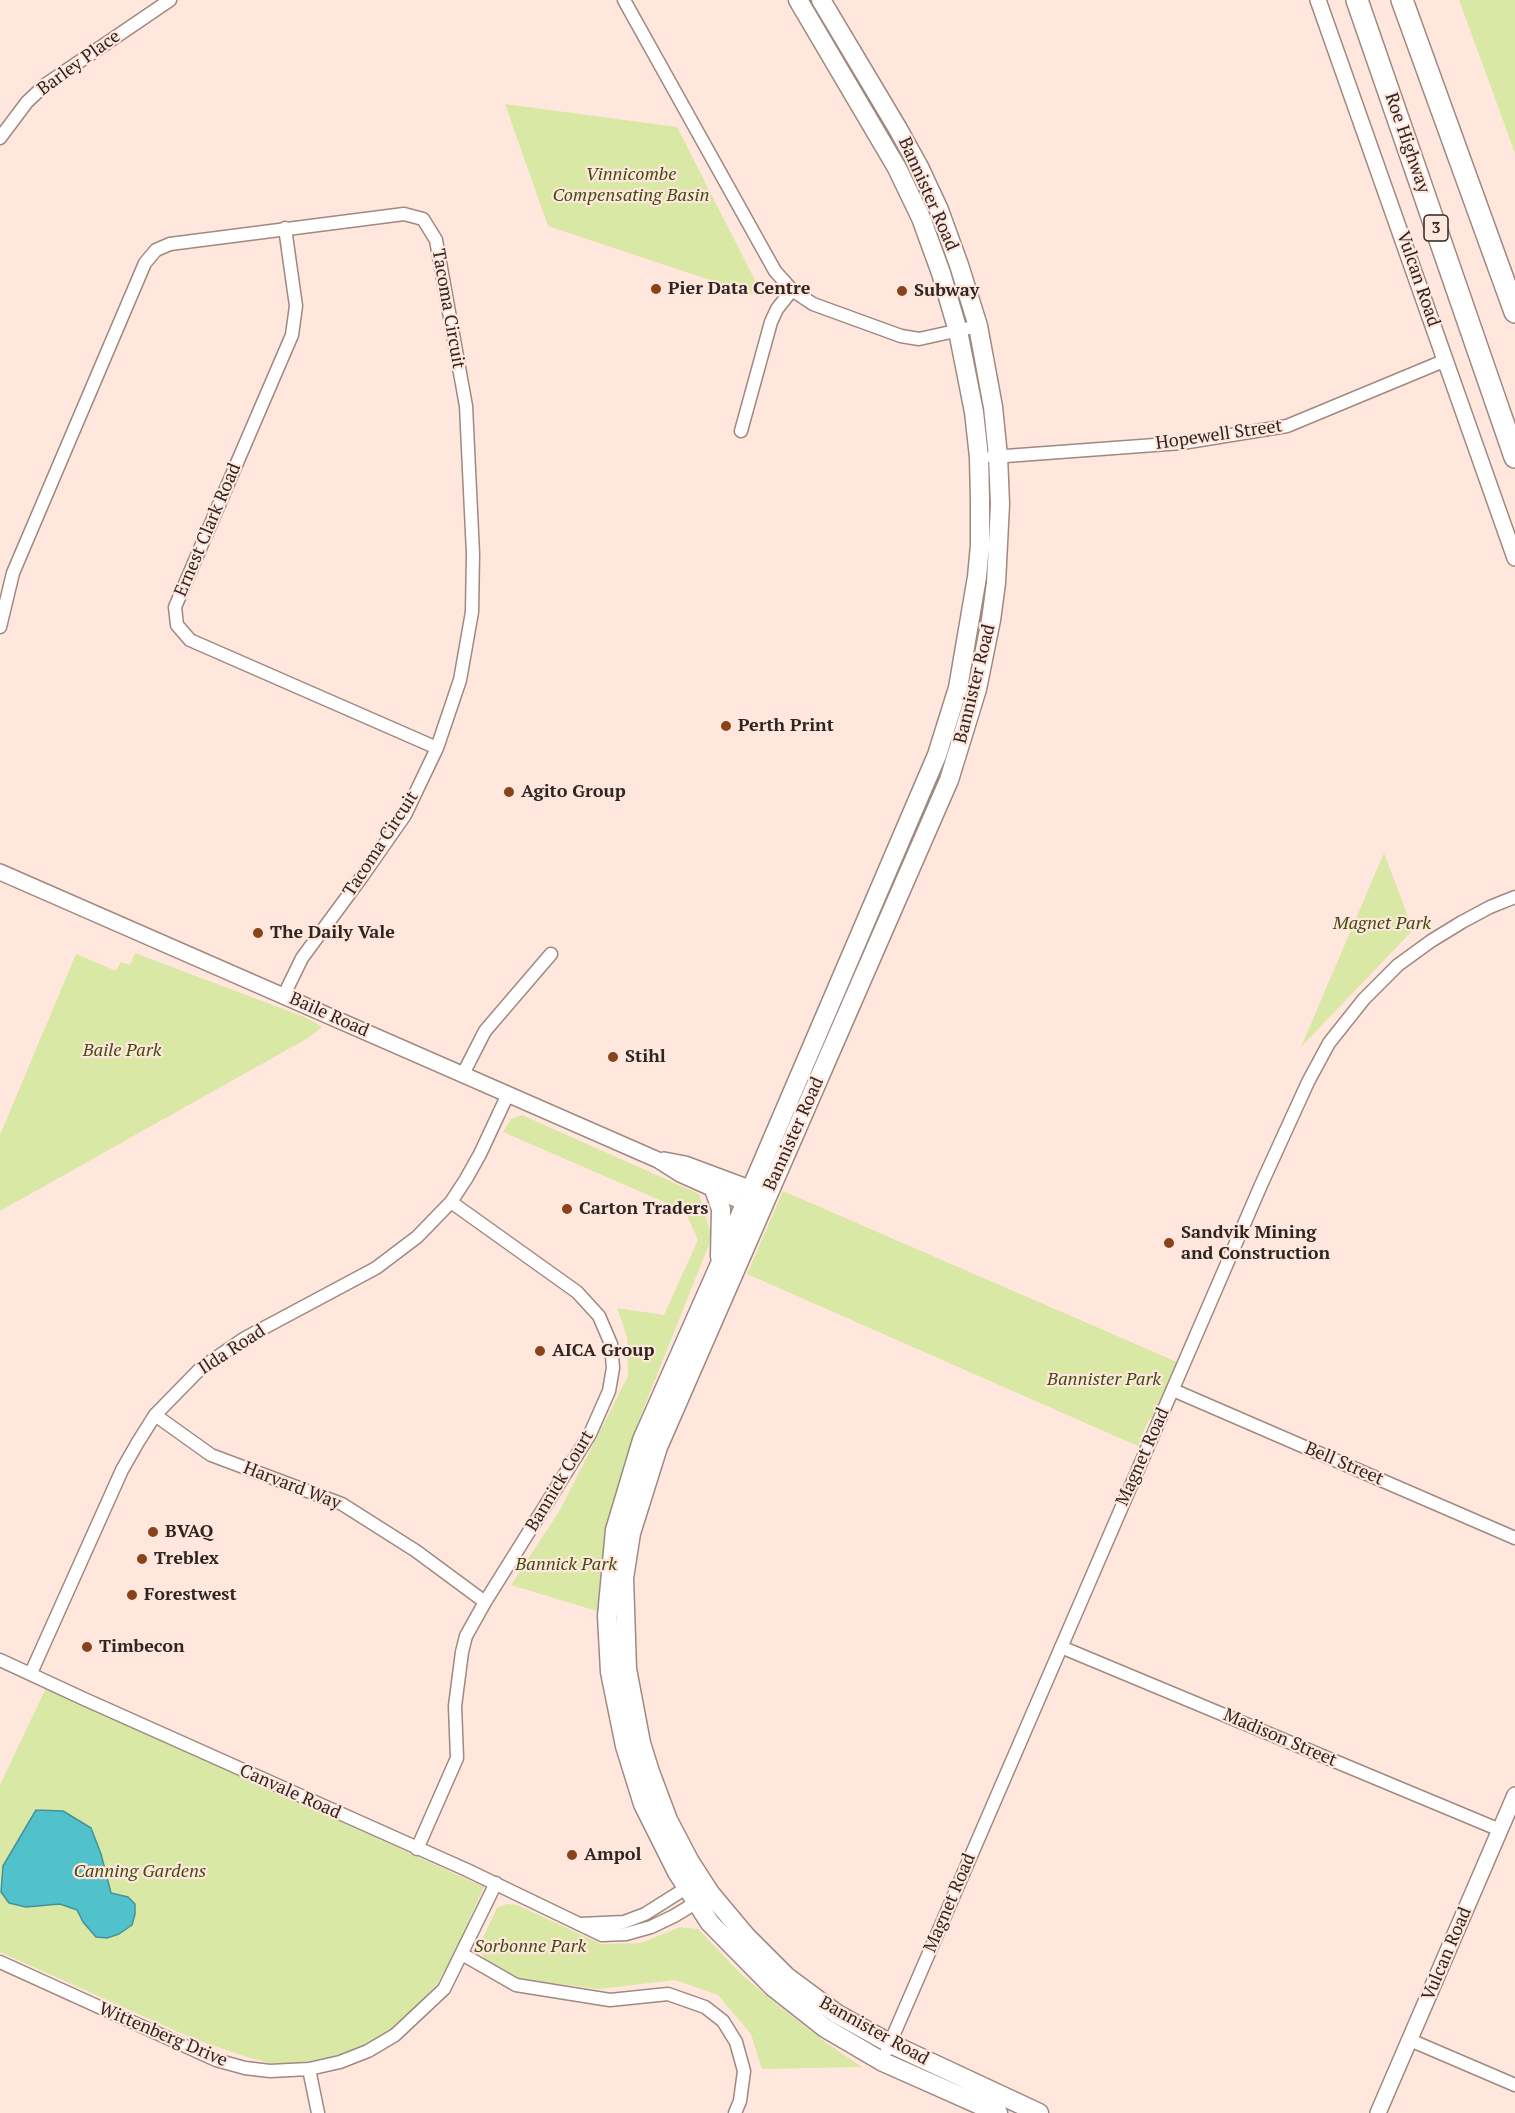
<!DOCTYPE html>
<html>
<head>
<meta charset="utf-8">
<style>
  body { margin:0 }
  canvas { display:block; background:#ffe7dd }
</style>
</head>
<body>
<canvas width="1515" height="2113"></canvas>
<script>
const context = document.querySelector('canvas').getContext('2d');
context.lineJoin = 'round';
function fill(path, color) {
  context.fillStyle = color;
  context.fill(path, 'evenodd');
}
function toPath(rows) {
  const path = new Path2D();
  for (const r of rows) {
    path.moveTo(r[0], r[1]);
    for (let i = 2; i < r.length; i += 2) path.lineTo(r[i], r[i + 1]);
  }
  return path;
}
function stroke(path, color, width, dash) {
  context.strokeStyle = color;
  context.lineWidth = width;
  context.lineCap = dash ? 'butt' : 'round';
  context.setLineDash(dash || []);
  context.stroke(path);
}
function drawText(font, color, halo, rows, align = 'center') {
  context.font = font + ' "PT Serif",serif';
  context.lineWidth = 4.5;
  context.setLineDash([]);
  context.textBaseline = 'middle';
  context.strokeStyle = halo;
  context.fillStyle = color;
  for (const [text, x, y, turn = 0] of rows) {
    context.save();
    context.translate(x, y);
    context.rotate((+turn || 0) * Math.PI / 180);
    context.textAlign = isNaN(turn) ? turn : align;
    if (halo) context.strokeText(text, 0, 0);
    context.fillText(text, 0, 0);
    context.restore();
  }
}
fill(toPath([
  [1459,0,1515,0,1515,153],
  [505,104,677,127,764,298,548,226],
  [1384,853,1413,930,1301,1047],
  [135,953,307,1018,322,1027,308,1038,0,1211,0,1135,76,954,116,971,121,962,130,965],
  [522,1115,699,1194,712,1237,639,1420,605,1533,597,1611,511,1585,560,1510,628,1376,627,1337,617,1308,664,1315,698,1240,685,1211,503,1132,511,1119],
  [783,1191,1177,1362,1154,1418,1149,1419,1140,1439,1140,1447,747,1274],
  [46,1688,484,1887,456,1950,437,1984,393,2033,339,2058,277,2065,247,2057,194,2039,0,1952,0,1785],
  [507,1904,517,1905,601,1944,641,1943,680,1927,698,1929,740,1973,776,2004,825,2042,862,2067,762,2069,751,2034,718,1995,675,1980,599,1989,521,1979,485,1959,478,1948,497,1908]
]), '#d9e8a4');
const water = toPath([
  [36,1810,63,1811,91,1828,101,1854,111,1893,128,1897,135,1904,135,1914,132,1925,119,1934,107,1938,96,1937,83,1922,77,1910,60,1904,26,1907,9,1903,1,1892,3,1866,36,1810]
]);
fill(water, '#51c1cc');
stroke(water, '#479299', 1.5);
const minor = toPath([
  [624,0,775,271,792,290,813,304,901,336,919,339,978,326],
  [0,138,27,102,45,85,170,0],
  [285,228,296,306,292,335,175,607,177,625,190,640,437,748],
  [741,431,771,322,777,309,792,290],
  [992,457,1182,443,1287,426,1446,360],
  [0,627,13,573,145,263,156,250,170,244,404,214,423,219,436,240,466,406,473,554,472,612,460,680,437,748,405,815,361,878,302,958,284,995],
  [463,1074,485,1031,551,954],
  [1173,1390,1515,1538],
  [155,1415,211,1455,342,1504,416,1551,485,1602],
  [1061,1647,1500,1830],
  [0,1660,82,1698,467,1870,602,1935,626,1934,651,1927,674,1916,702,1899],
  [31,1673,122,1470,138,1442,155,1415,200,1369,245,1338,376,1268,417,1237,451,1202,466,1179,480,1154,508,1094],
  [417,1849,457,1758,455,1706,462,1652,466,1636,485,1602,590,1434,609,1391,613,1368,611,1344,599,1316,577,1292,451,1202],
  [581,1924,624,1922,645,1914,691,1885],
  [462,1954,516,1985,610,2000,668,1994,705,2007,723,2021,736,2042,744,2071,740,2101,735,2113],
  [0,1962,216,2060,245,2068,270,2071,309,2069,340,2062,368,2051,395,2035,444,1989,496,1883],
  [1410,2040,1515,2085],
  [887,2050,1261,1185,1308,1082,1329,1043,1364,999,1398,965,1431,941,1462,922,1490,907,1515,897],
  [309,2069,318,2113]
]);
const tertiary = toPath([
  [1318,0,1515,558],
  [0,872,658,1160,680,1174,756,1208],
  [664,1160,685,1164,760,1192],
  [1378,2113,1515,1795]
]);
const primary = toPath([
  [798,0,897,168,921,218,941,273,958,331,974,412,979,457,980,500,980,545,977,577,958,688,937,755,751,1189,720,1264,642,1440,615,1530,607,1616,610,1672,625,1746,643,1804,677,1872,710,1923,773,1987,825,2028,883,2062,998,2113],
  [821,0,898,129,919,167,939,210,959,265,978,326,993,407,998,456,1000,504,996,583,991,620,977,689,949,780,658,1447,631,1533,624,1578,627,1669,641,1743,650,1772,668,1820,690,1862,710,1893,746,1936,787,1977,837,2014,889,2043,1039,2113],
  [714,1189,721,1209,720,1257]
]);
const motorway = toPath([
  [1357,0,1515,457],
  [1402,0,1515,312]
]);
stroke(minor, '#9f8980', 15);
stroke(tertiary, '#9f8980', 18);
stroke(primary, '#9f8980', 21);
stroke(motorway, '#9f8980', 24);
stroke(minor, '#fff', 12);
stroke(tertiary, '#fff', 15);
stroke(primary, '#fff', 18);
stroke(motorway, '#fff', 21);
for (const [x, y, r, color] of [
  [656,289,6,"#88431a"],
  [902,291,6,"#88431a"],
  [726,726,6,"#88431a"],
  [509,792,6,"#88431a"],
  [258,933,6,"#88431a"],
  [613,1057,6,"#88431a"],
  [567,1209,6,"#88431a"],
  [1169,1243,6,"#88431a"],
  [540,1351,6,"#88431a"],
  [153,1532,6,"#88431a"],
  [142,1559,6,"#88431a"],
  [132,1595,6,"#88431a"],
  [87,1647,6,"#88431a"],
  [572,1855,6,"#88431a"]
]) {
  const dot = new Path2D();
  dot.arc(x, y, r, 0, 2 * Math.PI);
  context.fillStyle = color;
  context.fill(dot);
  stroke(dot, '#ffe7dd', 2);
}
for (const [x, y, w] of [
  [1436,228,24]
]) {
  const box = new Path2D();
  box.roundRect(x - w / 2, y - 13, w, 26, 4.5);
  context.fillStyle = '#ffe7dd';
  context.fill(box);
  stroke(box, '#2f2623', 1.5);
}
drawText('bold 16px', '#2f2623', null, [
  ["3",1436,228]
]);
drawText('18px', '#2f2623', '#ffe7dd', [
  ["Barley Place",79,63,-36],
  ["Roe Highway",1407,143,71],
  ["Bannister Road",928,194,66],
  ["Vulcan Road",1418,279,71],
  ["Tacoma Circuit",448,309,80],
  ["Hopewell Street",1219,435,-8],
  ["Ernest Clark Road",208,530,-67],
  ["Bannister Road",975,684,-76],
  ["Tacoma Circuit",381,844,-57],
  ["Baile Road",329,1015,24],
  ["Bannister Road",794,1134,-66],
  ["Ilda Road",232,1350,-33],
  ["Magnet Road",1143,1457,-66],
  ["Bell Street",1344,1464,23],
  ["Bannick Court",560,1481,-59],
  ["Harvard Way",292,1486,21],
  ["Madison Street",1280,1738,23],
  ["Canvale Road",290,1792,24],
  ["Magnet Road",950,1903,-67],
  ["Vulcan Road",1447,1954,-67],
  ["Bannister Road",874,2031,29],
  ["Wittenberg Drive",163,2035,23]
]);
drawText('italic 18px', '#424b12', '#ffe7dd', [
  ["Vinnicombe",631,175],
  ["Compensating Basin",631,196],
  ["Magnet Park",1382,924],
  ["Baile Park",122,1051],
  ["Bannister Park",1104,1380],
  ["Bannick Park",566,1565],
  ["Canning Gardens",140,1872],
  ["Sorbonne Park",530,1947]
]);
drawText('bold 18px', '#2f2623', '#ffe7dd', [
  ["Pier Data Centre",668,289],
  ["Subway",914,291],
  ["Perth Print",738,726],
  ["Agito Group",521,792],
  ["The Daily Vale",270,933],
  ["Stihl",625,1057],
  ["Carton Traders",579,1209],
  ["Sandvik Mining",1181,1233],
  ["and Construction",1181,1254],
  ["AICA Group",552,1351],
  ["BVAQ",165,1532],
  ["Treblex",154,1559],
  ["Forestwest",144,1595],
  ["Timbecon",99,1647],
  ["Ampol",584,1855]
], 'left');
</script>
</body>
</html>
